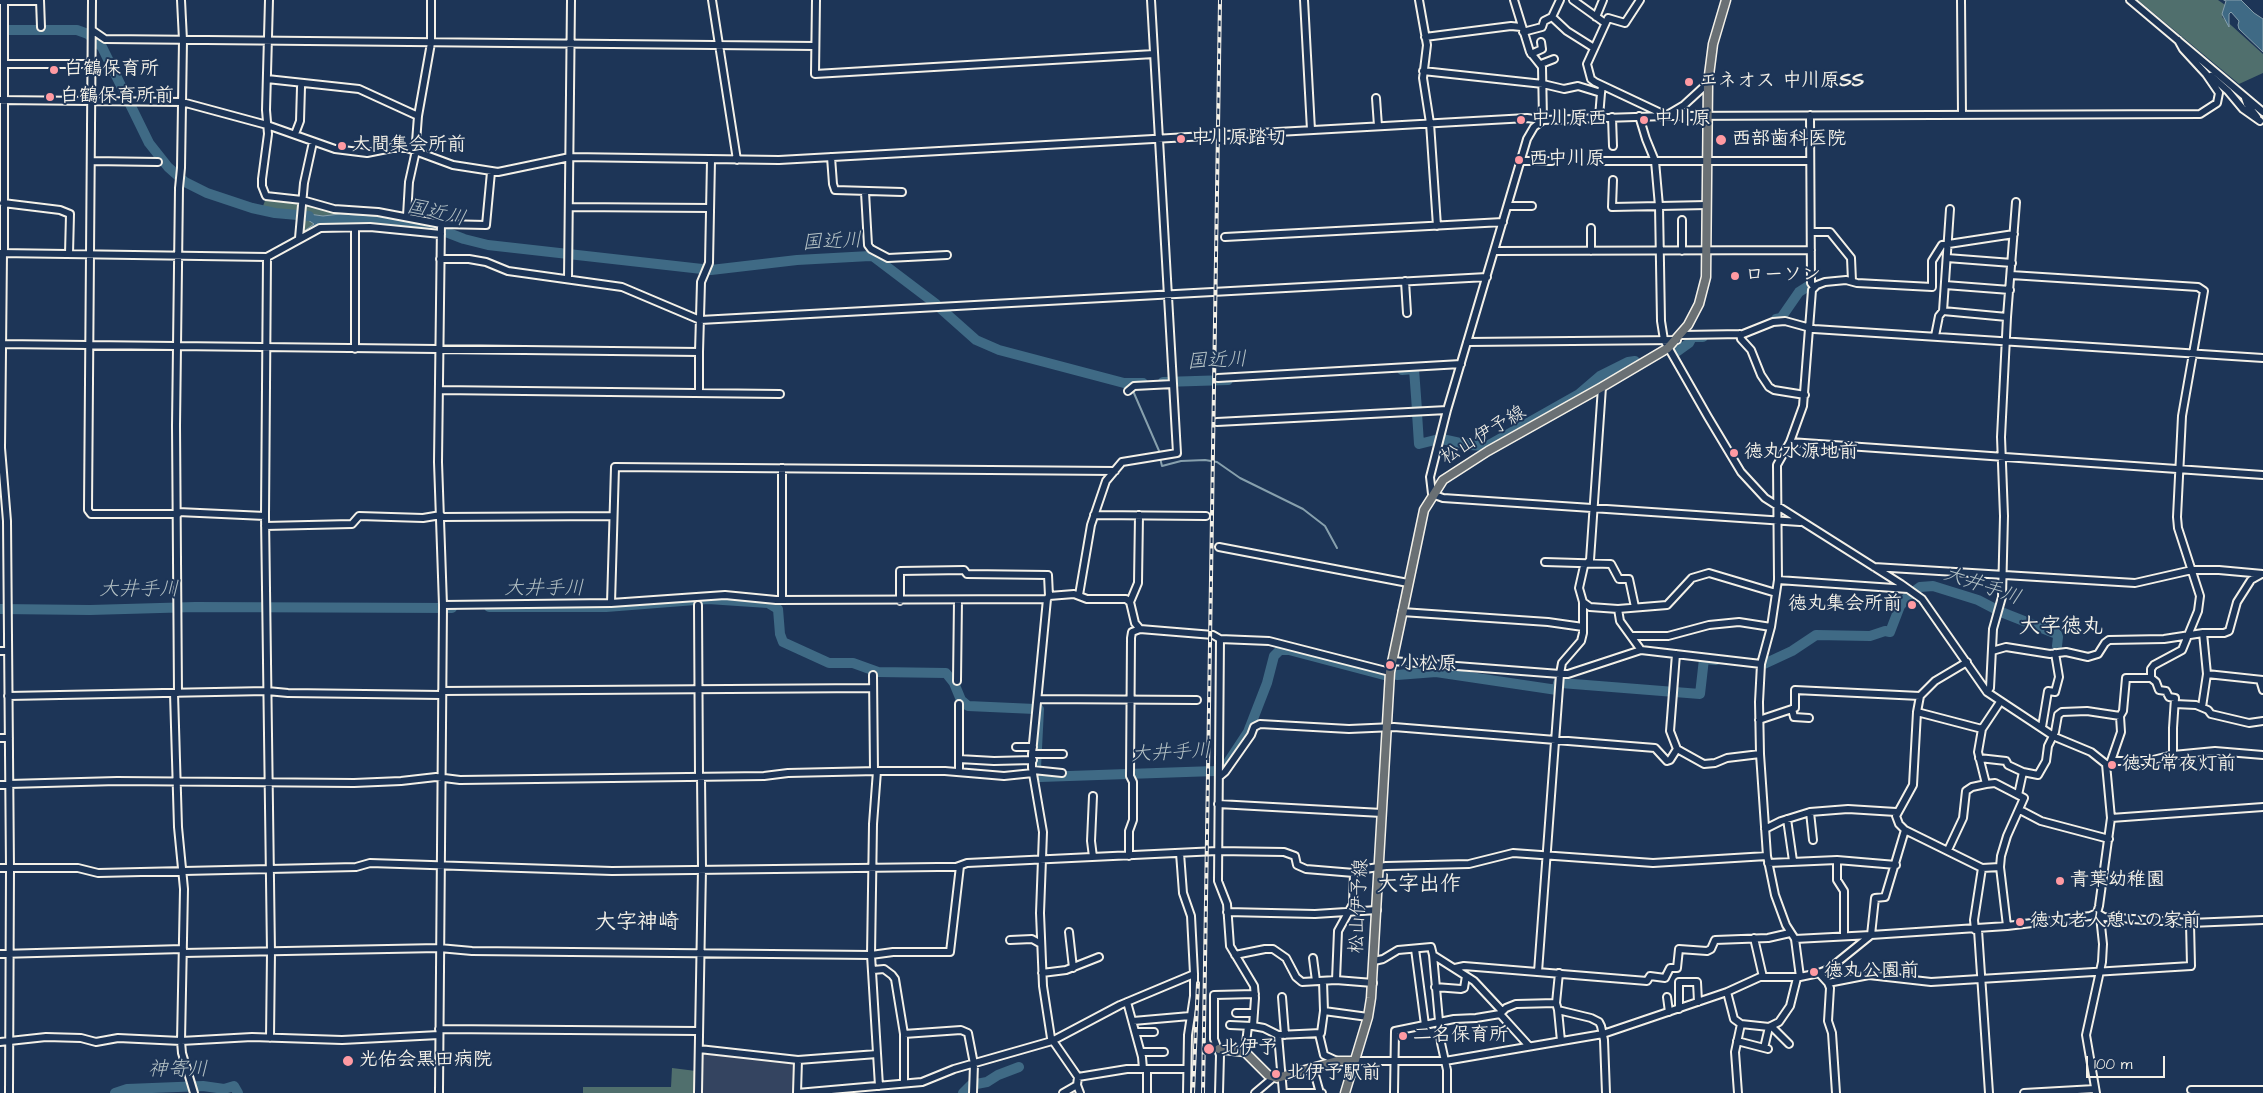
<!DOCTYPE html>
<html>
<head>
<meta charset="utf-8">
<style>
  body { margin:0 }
  #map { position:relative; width:2263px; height:1093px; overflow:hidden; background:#1d3557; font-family:"Architects Daughter",sans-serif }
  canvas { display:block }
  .scale { position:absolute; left:2086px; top:1056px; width:79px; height:22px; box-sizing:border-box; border:2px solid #f4f1e8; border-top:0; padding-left:6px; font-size:15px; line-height:18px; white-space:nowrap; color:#f4f1e8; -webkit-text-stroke:4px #1d3557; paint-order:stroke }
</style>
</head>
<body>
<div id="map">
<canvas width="2263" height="1093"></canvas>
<div class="scale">100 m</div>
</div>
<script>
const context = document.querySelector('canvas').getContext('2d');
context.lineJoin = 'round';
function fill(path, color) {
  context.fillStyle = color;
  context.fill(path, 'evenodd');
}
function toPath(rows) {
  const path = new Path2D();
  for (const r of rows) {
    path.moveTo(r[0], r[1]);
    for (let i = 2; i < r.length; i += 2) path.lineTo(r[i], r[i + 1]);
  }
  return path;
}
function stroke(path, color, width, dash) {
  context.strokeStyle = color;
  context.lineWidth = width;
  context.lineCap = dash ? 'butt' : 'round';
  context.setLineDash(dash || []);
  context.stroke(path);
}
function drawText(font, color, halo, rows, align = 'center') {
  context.font = font + ' "Architects Daughter","Klee One",sans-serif';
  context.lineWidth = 4;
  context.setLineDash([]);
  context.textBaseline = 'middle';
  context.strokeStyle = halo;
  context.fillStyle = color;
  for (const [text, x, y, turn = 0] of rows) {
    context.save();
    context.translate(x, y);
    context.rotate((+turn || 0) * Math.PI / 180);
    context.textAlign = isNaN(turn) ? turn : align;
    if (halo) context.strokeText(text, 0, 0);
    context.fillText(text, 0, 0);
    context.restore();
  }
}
fill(toPath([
  [703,1052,795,1063,795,1093,700,1093]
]), '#344460');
fill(toPath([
  [2138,0,2218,0,2228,7,2222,17,2263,54,2263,73,2239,84],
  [266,198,382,214,439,232,324,227,301,236,302,211,279,210,263,206],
  [672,1068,696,1071,696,1093,583,1093,583,1087,671,1087]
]), '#506f6d');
const water = toPath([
  [2224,0,2241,0,2254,13,2263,19,2263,52,2239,29,2238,25,2239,21,2231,12,2229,14,2229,27,2222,14,2226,1,2224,0],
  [302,213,323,216,340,214,392,217,431,223,440,227,439,230,436,231,377,224,331,224,324,225,301,236,300,234,314,224,302,216,302,213]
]);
fill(water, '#3f6a85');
stroke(water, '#87a0ad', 1);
stroke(toPath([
  [1130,384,1160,453],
  [1160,458,1162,466,1181,461,1205,460,1217,462,1240,478,1303,509,1325,526,1337,548]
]), '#87a0ad', 2);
stroke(toPath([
  [0,30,77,30,88,34,102,47,149,143,168,167,185,182,207,193,252,208,275,213,309,216],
  [433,227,464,239,488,245,711,270,797,260,870,256,874,257,936,304],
  [940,308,976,340,999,350,1124,383,1143,383],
  [1776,319,1781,318,1799,292,1810,285],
  [1675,353,1689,343,1692,337,1703,337],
  [1402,370,1414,369,1417,410],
  [1163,382,1228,380],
  [1417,413,1419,444,1435,440],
  [1442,439,1469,445,1487,446,1579,394,1600,376,1628,362,1635,361],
  [489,607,606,607,708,599,768,603,778,609,780,634,783,642,829,663,853,663,878,672,946,673,954,683,961,700,968,706,1035,709],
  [0,609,90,610,195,607,452,608],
  [1764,664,1792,651,1816,635,1870,636,1885,631,1890,632,1900,606,1909,595,1920,587,1933,586,1978,600,2001,612,2057,634,2058,637,2057,646],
  [1397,675,1436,672,1557,690,1558,683],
  [1561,683,1700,694,1704,659,1716,660],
  [1039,709,1036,768,1040,777,1215,771,1225,767,1248,732,1267,683,1274,656,1280,650,1289,650,1384,675],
  [115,1093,127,1089,203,1086,224,1089,234,1086,238,1093],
  [963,1093,971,1085,987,1082,998,1075,1019,1067]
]), '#3f6a85', 10);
const minor = toPath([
  [40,0,41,27],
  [92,0,88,510,91,514,178,514],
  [269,0,266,110,268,134,262,179,262,186,266,196,302,200,334,209,378,212,441,224,438,462,443,605,439,1093],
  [712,0,737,160],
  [816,0,815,74,1154,54],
  [1304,0,1311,130],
  [1419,0,1427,45,1423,78,1430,123,1437,226],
  [1514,0,1530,52,1542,67,1543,120],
  [1560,0,1552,17,1567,31,1594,48],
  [1573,0,1605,23],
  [1640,0,1625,23,1608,18,1587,64,1591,79,1595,82,1665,115],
  [1961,0,1962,115],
  [2130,0,2263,112],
  [0,1,40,1],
  [1596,17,1603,0],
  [92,30,105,39,815,46],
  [1523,32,1542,27,1544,21,1552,17],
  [1425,37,1511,26,1521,27],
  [1531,54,1542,49,1541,42],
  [4,64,92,64],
  [1541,64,1554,59],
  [1423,71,1543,84,1564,89,1578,86,1601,93,1602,86],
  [2211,76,2228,91,2243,109,2260,121],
  [267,79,359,89,418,116],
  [1376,98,1378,126],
  [2245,98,2247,104,2257,117],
  [0,100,182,102,267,125,335,149,367,153,392,148,407,148,453,165,498,172,570,157,779,160,1527,118,1543,120,1666,116,2200,114,2217,103,2219,93,2206,74,2183,49,2178,40],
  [1667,115,1684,105,1708,83],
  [1810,115,1811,283,1814,287],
  [1599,117,1601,93],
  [1612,117,1613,146],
  [1543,120,1534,127,1527,139,1447,410,1430,477,1432,494,1443,498,1800,522],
  [295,134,300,121,301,87],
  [831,157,833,184,835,190,902,192],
  [92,161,158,162],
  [1521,161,1552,161],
  [1604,161,1810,161],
  [1613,180,1612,207,1707,205],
  [865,192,868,245,871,249,888,258,947,255],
  [3,203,60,210,70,214,69,254],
  [1508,206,1532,206],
  [569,207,710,208],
  [407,216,409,182,415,155,418,116,431,43,431,0],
  [1682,220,1682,251],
  [441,224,486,225,491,172],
  [355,228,355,349],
  [1591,228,1591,251],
  [1811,232,1830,232,1851,258,1852,281],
  [1225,237,1503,222],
  [299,238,304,183,313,142],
  [1495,251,1811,250],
  [0,253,267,257,320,228,370,227,441,234],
  [3,253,1,448,7,521,10,868,9,1093],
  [4,253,4,0],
  [267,257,265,516,271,952,270,1038],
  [1947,258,2012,263],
  [440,259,469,259,486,262,508,271,622,287,700,320,1487,277],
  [2011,275,2198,287,2204,291,2182,416,2177,517,2178,528,2200,596,2198,611,2182,650,2154,665,2151,669,2151,678,2126,678,2123,711,2120,716,2121,732,2111,761,2149,761,2173,755,2215,751,2263,755],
  [568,279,571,0],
  [1405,281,1407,313],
  [1945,285,2010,290],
  [1943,311,2007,317],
  [1740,334,1741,339,1751,350,1761,375,1769,387,1774,390,1805,395],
  [1681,335,1743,334,1773,322,1785,321,1814,329,2263,358],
  [1935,336,1939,316,1943,311,1950,209],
  [1467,342,1677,340],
  [0,344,699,352,701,282,709,263,711,160],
  [1218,378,1461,364],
  [439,390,780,394],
  [1128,391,1134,386,1173,384],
  [699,393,699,352],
  [1217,422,1447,410],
  [1790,442,2263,475],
  [178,512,265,516],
  [1094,515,1206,516],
  [441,517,613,516],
  [265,526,352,524,359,516,423,518,441,515],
  [1219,547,1408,583],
  [1545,562,1611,564,1619,579,1629,579,1635,607],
  [1874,567,2135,583,2192,570,2219,570,2263,574],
  [1778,580,1908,589],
  [1079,595,1091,525,1106,481,1122,462,1177,453,1151,0],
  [1049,596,1074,594,1087,599,1126,599,1130,602,1135,623,1140,629,1213,635,1220,639,1269,641,1390,672],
  [782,599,782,468],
  [900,601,900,571,964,570,967,574,1048,575,1049,596,1047,599,1032,754,1032,768,1043,832,1040,913,1043,986,1051,1038,1078,1077,1077,1085,1080,1093],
  [1130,602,1138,583,1139,515],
  [1583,602,1590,607,1618,609,1667,605,1692,578,1709,573,1776,593],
  [611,603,615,467,1115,471],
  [443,605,611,603,725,595,776,600,1047,599],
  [698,605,699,776],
  [1618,609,1620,621,1641,650],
  [1402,612,1548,622,1583,627],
  [2203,633,2224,633,2229,631,2237,602,2251,580,2260,575],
  [1633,636,1668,636,1709,625,1739,622,1771,627],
  [1220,639,1218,881,1227,904,1230,946,1254,986,1255,998,1253,1026,1264,1028,1278,1035,1283,1093],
  [0,651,8,651],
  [1992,651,2006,647,2050,654,2066,652,2088,657,2098,654,2105,643,2109,640,2164,639,2203,633,2207,674,2263,680],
  [1676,654,1670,731,1677,749],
  [1392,661,1560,674,1568,674,1641,650,1761,664],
  [1967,662,1935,681,1920,696,1917,712,1913,785,1896,816,1899,824,1905,830,1982,868,2000,867],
  [873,675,874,771],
  [2151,678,2156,682,2159,690,2166,691,2169,697,2175,698,2173,728,2173,755],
  [2260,680,2263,690],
  [957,681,958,600],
  [442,691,872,688],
  [1987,692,1990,688,1993,629,2002,597,2004,516,2001,437,2007,317,2016,202],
  [174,693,178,827,184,889,181,1041,182,1053,194,1093],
  [178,693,176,426,179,188,181,168,183,40,181,0],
  [8,696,267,691,288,693,441,695],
  [1038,699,1197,700],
  [2000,702,1982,729,1978,752,1986,784,1995,783,2024,798,2007,836,2001,856,2000,867,2007,926],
  [959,704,959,772],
  [2175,704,2196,705,2208,710,2211,714,2249,723,2263,721],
  [2202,707,2207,674],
  [1792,709,1794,717,1809,718],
  [1917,712,1982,729],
  [1759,720,1795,708,1795,690,1920,696],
  [2042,727,2048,691,2055,692,2059,677,2055,653],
  [0,738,9,738],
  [1016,747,1033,747],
  [1032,754,1063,754],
  [1979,758,2006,761,2008,765,2023,772],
  [959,759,994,761,1033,760],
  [1033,770,1062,773],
  [877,771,873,824,871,955,879,1086],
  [1219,777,1225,772,1251,735,1254,727,1260,724,1349,729,1394,727,1655,748,1667,761,1670,760,1677,749,1704,764,1715,763,1727,758,1760,754],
  [9,784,117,781,354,783,401,781,436,777,460,780,764,776,788,773,877,771,945,771,1004,776,1033,773],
  [0,785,9,785],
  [2018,795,2023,772,2038,775,2046,761,2048,746,2055,732,2058,715,2062,712,2087,711,2120,716],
  [1093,796,1091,841,1093,857],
  [1218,804,1382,813],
  [2020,810,2041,821,2109,839],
  [1810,812,1813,840],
  [2111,818,2263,807],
  [1787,819,1793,861],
  [1765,829,1781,821,1810,812,1848,809,1896,812],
  [1948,850,1963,818,1966,791,1972,787,1986,784],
  [1180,853,1183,893,1191,916,1194,974,1194,996,1188,1035,1187,1093],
  [1129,856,1129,831,1133,820,1133,782,1130,776,1131,638,1132,632,1140,629],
  [1837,860,1837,880,1844,891,1844,936],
  [1768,863,1837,860,1896,865],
  [0,868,78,868,98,873,356,867,370,863,612,871,938,867,956,867,967,863,1217,851,1284,852,1295,856,1297,865,1306,869,1354,873,1358,870,1386,866,1469,864,1513,853,1653,863,1767,856],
  [1227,912,1315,914,1377,910],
  [2190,923,2263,920],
  [1975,930,1974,920,1982,868],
  [1978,930,1989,1093],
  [1069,932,1073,968],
  [1754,938,1763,977],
  [1795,939,1871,935,1875,898,1885,897,1905,830],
  [1010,940,1032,939,1041,944],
  [1415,949,1425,1025],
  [183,953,439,948,472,951,871,955,893,952,950,952,960,866],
  [0,954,183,949],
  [1235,955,1265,949,1273,949,1286,958,1296,977,1302,982,1336,980,1373,983],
  [1433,955,1441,1043,1447,1070,1447,1093],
  [1313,958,1316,981],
  [1374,961,1383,959,1398,950,1431,947,1433,955,1474,981,1502,1011],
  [1455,968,1464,966,1647,981,1650,976,1665,978,1670,968,1677,968,1679,949,1707,951,1711,949,1715,940,1768,938,1790,933],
  [873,970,884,969,892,975,895,979,904,1034,961,1030,968,1033,974,1064,973,1093],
  [1538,972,1560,674,1562,663,1581,641,1583,633,1583,602,1579,588,1584,566,1590,560,1602,387],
  [1042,973,1066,970,1099,957],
  [1559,973,1556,1003,1558,1010,1591,1018,1599,1022,1601,1026,1604,1040,1606,1093],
  [1819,973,1828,983,1830,988,1828,1021,1832,1033,1836,1093],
  [1800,977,1795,939,1786,925,1775,895,1767,856,1760,754,1759,702,1761,664,1771,627,1778,580,1777,465,1790,442,1803,406,1812,290,1817,285,1825,282,1846,280,1857,283,1932,287,1932,261,1942,245,2014,234],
  [1336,980,1338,931,1353,904,1354,873],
  [1828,983,1869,975,1931,982,2191,966,2190,923,2104,917,2097,913],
  [1435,987,1461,989,1464,988,1466,976],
  [1727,992,1734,1019,1741,1024,1735,1052,1738,1093],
  [1282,997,1285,1035],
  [1667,997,1669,1012],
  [1127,1002,1142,1057,1143,1069],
  [1679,1009,1679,982,1697,982,1698,1002],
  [1558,1010,1561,1041],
  [1324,1011,1368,1017],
  [1236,1013,1254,1013],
  [1500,1014,1529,1046],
  [1133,1021,1190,1016],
  [1741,1024,1769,1027,1779,1022,1790,1006,1797,978],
  [1230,1025,1252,1026],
  [1771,1026,1789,1044],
  [439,1029,698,1031],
  [1136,1032,1154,1032],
  [904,1034,904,1083],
  [1319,1034,1324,1055,1337,1061],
  [1278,1035,1321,1033,1324,1011,1323,981],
  [1737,1041,1768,1049],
  [0,1042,46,1037,81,1038,96,1042,118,1038,181,1041,252,1037,342,1040,439,1035],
  [1764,1048,1769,1027],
  [699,1049,798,1060,797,1093],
  [1141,1052,1164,1052],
  [1245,1052,1248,1026],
  [798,1060,877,1054],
  [1354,1061,1445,1061,1603,1034,1727,992,1760,977,1800,977,1819,973,1829,969,1871,935,2007,926,2090,916,2097,913,2099,906,2111,818,2106,764,2091,752,2055,737,1987,692,1922,599,1901,584,1765,498,1741,472,1708,417,1664,340,1661,321,1659,206,1655,161,1646,139,1639,116],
  [1313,1068,1320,1093],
  [1078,1077,1127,1069,1187,1069],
  [2191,1090,2263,1090],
  [698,1093,702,868,701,777],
  [797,1093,922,1082,954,1069,1052,1041,1120,1005,1194,974],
  [1063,1093,1077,1085],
  [1147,1093,1147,1069],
  [1219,1093,1220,1055,1214,1039,1214,995,1255,994],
  [1255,1093,1274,1077],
  [1283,1093,1322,1093],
  [1394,1093,1395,1031,1454,1019,1476,1018,1500,1014,1506,1008,1516,1004,1556,1003],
  [2024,1093,2095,1089],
  [2096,1093,2086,1035,2102,962,2103,944,2100,916]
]);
const major = toPath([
  [1219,1049,1245,1052,1268,1075,1277,1078,1337,1061,1354,1061],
  [1345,1093,1368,1017,1371,998,1390,672,1424,510,1443,480,1488,451,1602,387,1668,348,1688,325,1699,304,1706,277,1708,83,1713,44,1726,0]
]);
stroke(minor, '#f4f1e8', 10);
stroke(major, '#f4f1e8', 11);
stroke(minor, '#1d3557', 6);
stroke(major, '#6a7074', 8);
const rail = toPath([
  [1193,1093,1198,983],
  [1203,1093,1220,0]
]);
stroke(rail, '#f4f1e8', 4);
stroke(rail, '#1d3557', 2, [5.5]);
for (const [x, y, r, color] of [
  [54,70,5,"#ff9aa2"],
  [1689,82,5,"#ff9aa2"],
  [50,97,5,"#ff9aa2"],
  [1521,120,5,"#ff9aa2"],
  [1644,120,5,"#ff9aa2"],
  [1181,139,5,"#ff9aa2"],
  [1721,140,6,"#ff9aa2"],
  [342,146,5,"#ff9aa2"],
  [1519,160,5,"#ff9aa2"],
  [1735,276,5,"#ff9aa2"],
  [1734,453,5,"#ff9aa2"],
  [1912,605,5,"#ff9aa2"],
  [1390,665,5,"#ff9aa2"],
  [2112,765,5,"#ff9aa2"],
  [2060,881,5,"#ff9aa2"],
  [2020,922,5,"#ff9aa2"],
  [1814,972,5,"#ff9aa2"],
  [1403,1036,5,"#ff9aa2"],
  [1209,1049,6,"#ff9aa2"],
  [348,1061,6,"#ff9aa2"],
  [1276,1074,5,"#ff9aa2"]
]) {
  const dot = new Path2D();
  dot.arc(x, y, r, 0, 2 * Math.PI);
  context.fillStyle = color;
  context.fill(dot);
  stroke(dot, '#1d3557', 2);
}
drawText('bold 19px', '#f4f1e8', '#1d3557', [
  ["白鶴保育所",64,70],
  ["エネオス 中川原SS",1699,82],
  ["白鶴保育所前",60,97],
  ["中川原西",1531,120],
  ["中川原",1654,120],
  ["中川原踏切",1191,139],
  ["西部歯科医院",1732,140],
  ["大間集会所前",352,146],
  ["西中川原",1529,160],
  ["ローソン",1745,276],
  ["徳丸水源地前",1744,453],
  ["徳丸集会所前",1902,605,"right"],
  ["小松原",1400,665],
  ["徳丸常夜灯前",2122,765],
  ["青葉幼稚園",2070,881],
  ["徳丸老人憩いの家前",2030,922],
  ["徳丸公園前",1824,972],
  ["二名保育所",1413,1036],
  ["北伊予",1220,1049],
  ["光佑会黒田病院",359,1061],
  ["北伊予駅前",1286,1074]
], 'left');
drawText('19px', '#f4f1e8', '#1d3557', [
  ["松山伊予線",1484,436,-31],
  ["松山伊予線",1360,906,-87]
]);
drawText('italic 20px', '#b5c2c5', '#1d3557', [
  ["国近川",436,214,13],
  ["国近川",832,243,-3],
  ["国近川",1217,362,-3],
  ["大井手川",1982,587,19],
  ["大井手川",544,590],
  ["大井手川",139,591],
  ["大井手川",1171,754,-3],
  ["神寄川",178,1071]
]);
drawText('bold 21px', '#f4f1e8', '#1d3557', [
  ["大字徳丸",2061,628],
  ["大字出作",1419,886],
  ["大字神崎",637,924]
]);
</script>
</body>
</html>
